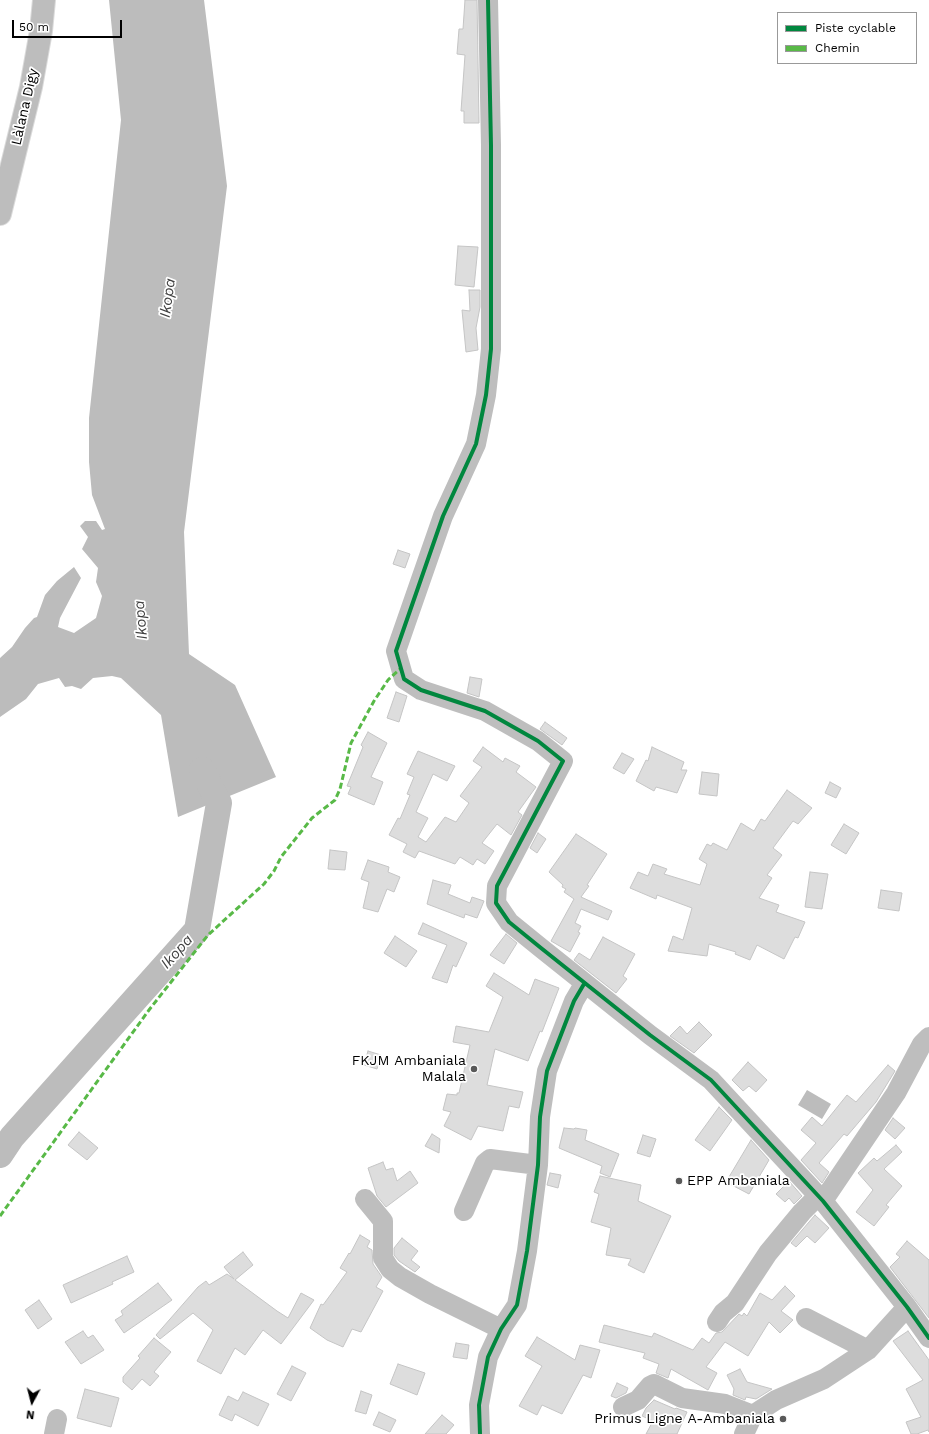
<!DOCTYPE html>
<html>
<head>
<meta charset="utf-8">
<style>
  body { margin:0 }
  #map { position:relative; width:929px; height:1434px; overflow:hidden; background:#fff; font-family:"Work Sans",sans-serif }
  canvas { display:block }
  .legend { position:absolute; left:777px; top:12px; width:140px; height:52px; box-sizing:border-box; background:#fff; border:1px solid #999; margin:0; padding:5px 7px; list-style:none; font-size:12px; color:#000 }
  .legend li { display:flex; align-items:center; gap:8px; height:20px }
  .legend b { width:20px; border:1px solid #999 }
  .north { position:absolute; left:12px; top:1382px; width:40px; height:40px; -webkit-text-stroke:3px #fff; paint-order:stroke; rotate:187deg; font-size:11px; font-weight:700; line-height:16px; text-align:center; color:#000 }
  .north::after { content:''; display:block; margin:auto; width:14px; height:18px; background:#000; clip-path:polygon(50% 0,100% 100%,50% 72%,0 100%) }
  .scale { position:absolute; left:12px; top:20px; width:110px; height:18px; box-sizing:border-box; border:2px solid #000; border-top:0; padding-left:5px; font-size:12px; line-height:14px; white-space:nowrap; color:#000; -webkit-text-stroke:3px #fff; paint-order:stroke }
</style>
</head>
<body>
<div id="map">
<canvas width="929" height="1434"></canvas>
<ul class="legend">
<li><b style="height:5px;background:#00873e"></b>Piste cyclable</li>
<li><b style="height:5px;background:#58b947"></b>Chemin</li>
</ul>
<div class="north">N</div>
<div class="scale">50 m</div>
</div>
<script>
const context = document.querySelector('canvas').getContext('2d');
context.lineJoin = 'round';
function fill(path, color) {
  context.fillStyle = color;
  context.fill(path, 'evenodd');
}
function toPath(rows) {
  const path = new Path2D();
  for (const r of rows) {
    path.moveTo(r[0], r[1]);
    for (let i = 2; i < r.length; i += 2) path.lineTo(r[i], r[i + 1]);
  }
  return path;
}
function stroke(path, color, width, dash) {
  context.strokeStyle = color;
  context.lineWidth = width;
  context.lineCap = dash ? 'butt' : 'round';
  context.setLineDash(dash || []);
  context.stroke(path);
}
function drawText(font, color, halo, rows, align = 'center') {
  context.font = font + ' "Work Sans",sans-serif';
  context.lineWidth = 3.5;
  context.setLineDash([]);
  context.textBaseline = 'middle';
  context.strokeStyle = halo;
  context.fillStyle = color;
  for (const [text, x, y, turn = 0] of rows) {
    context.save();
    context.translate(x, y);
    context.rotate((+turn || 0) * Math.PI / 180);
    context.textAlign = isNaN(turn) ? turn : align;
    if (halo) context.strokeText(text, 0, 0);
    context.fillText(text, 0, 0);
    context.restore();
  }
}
fill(toPath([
  [109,0,204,0,227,186,184,532,189,654,235,685,276,777,178,817,161,715,121,678,112,676,93,678,81,689,72,686,65,687,59,678,38,684,26,699,0,717,0,658,12,647,25,628,34,618,37,617,45,595,57,581,74,567,81,578,60,618,58,627,74,633,96,618,102,596,96,582,98,568,82,549,88,537,80,526,85,521,96,521,102,530,105,529,92,495,89,462,89,418,121,120],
  [807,1090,831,1104,822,1119,798,1105]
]), '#bcbcbc');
stroke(toPath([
  [0,1155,12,1137,197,930,219,803,202,770]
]), '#bcbcbc', 26);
const building = toPath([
  [465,0,477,0,479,123,464,123,464,111,461,111,465,55,457,54,459,29,463,29,465,0],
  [458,246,478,247,474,287,455,285,458,246],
  [469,290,480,290,480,307,476,328,478,350,466,352,462,310,470,311,469,290],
  [398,550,410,554,405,568,393,564,398,550],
  [470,677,482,679,479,697,467,693,470,677],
  [396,692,407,696,399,722,387,718,396,692],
  [545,722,567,738,562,745,540,729,545,722],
  [368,732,387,743,371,777,383,782,374,805,348,794,351,787,347,786,363,747,361,745,368,732],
  [483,747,503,762,505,758,520,766,516,772,536,787,518,812,522,815,511,835,497,824,482,843,494,851,485,864,477,859,473,865,460,857,455,864,419,851,415,858,403,852,407,844,389,835,398,818,400,819,410,795,407,794,414,777,407,774,418,751,455,766,447,781,433,774,416,812,428,818,418,837,426,842,445,817,456,822,469,803,460,796,482,767,473,761,483,747],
  [652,747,684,762,681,770,687,770,677,793,656,787,654,791,636,781,646,760,648,761,652,747],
  [622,753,634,759,624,774,613,768,622,753],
  [702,772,719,774,717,796,699,794,702,772],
  [830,782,841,788,836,798,825,793,830,782],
  [787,790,812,808,798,824,793,821,773,848,782,855,767,875,772,878,759,898,779,905,776,912,805,922,798,938,795,937,784,959,757,945,750,960,735,954,736,952,709,944,707,956,668,951,673,936,683,940,692,908,657,895,656,899,630,888,638,872,648,876,653,864,667,869,664,874,700,885,707,864,699,859,707,844,711,846,713,843,727,850,741,823,754,831,761,819,765,821,787,790],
  [844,824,859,833,846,854,831,845,844,824],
  [538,833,546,839,537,853,530,848,538,833],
  [576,834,607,854,587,885,589,886,581,897,612,911,608,920,581,909,575,923,581,926,578,932,580,933,570,952,551,941,574,899,564,892,566,889,562,887,563,885,549,872,576,834],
  [330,850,347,852,345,870,328,869,330,850],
  [368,860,389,867,388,872,400,877,394,892,387,889,378,912,363,908,369,882,361,879,368,860],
  [810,872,828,874,822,909,805,907,810,872],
  [433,880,451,885,448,894,470,903,472,897,484,901,477,918,465,914,464,918,427,904,433,880],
  [881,890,902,893,899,911,878,908,881,890],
  [423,923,467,943,456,967,453,965,447,983,432,978,447,945,418,934,423,923],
  [506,934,517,943,504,964,490,955,506,934],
  [395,936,417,951,406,967,384,953,395,936],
  [603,937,635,954,623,976,627,979,616,993,574,960,579,953,590,960,603,937],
  [494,973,529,995,535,979,559,988,542,1032,540,1031,528,1061,495,1049,487,1085,523,1092,519,1108,509,1106,503,1131,478,1126,471,1140,444,1126,451,1112,443,1110,447,1094,457,1095,457,1093,459,1093,470,1045,453,1042,456,1026,489,1032,503,997,486,986,494,973],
  [699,1022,712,1035,694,1053,670,1036,680,1026,687,1034,699,1022],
  [368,1051,381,1055,377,1069,364,1065,368,1051],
  [748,1062,767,1080,756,1092,749,1086,743,1091,732,1080,748,1062],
  [888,1065,895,1071,876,1102,847,1136,844,1134,819,1163,829,1172,822,1183,801,1160,816,1143,801,1130,812,1117,822,1126,847,1095,856,1102,888,1065],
  [719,1107,732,1120,710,1151,695,1140,719,1107],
  [893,1118,905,1128,895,1139,885,1130,893,1118],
  [564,1128,574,1129,575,1128,587,1130,585,1140,619,1154,610,1177,600,1173,602,1166,559,1148,564,1128],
  [79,1132,98,1148,87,1160,68,1145,79,1132],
  [432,1134,440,1139,439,1153,425,1146,432,1134],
  [643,1135,656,1139,650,1157,637,1153,643,1135],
  [751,1140,769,1160,749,1194,726,1182,751,1140],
  [896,1145,902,1152,884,1169,902,1186,886,1205,889,1207,874,1226,856,1212,873,1190,858,1173,874,1158,877,1161,896,1145],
  [383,1162,386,1170,393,1168,397,1181,410,1171,418,1183,386,1207,377,1196,368,1168,383,1162],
  [550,1173,561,1175,558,1188,547,1185,550,1173],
  [600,1176,641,1185,638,1201,671,1216,644,1273,628,1265,631,1259,606,1255,611,1228,591,1222,599,1194,594,1192,600,1176],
  [789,1181,802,1196,794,1204,789,1198,785,1202,776,1194,789,1181],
  [815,1215,829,1228,815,1243,807,1236,796,1247,791,1243,815,1215],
  [360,1235,370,1241,367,1247,372,1250,373,1264,382,1277,376,1287,383,1291,361,1332,352,1329,343,1347,327,1340,310,1328,321,1304,323,1305,347,1272,340,1268,349,1253,350,1254,360,1235],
  [402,1238,418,1251,411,1260,420,1267,415,1272,399,1261,394,1255,394,1248,402,1238],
  [907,1241,929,1260,929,1318,890,1267,900,1257,896,1254,907,1241],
  [243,1252,253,1265,235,1280,277,1311,288,1318,301,1293,314,1300,281,1344,263,1330,245,1355,235,1348,221,1374,197,1361,213,1330,193,1313,160,1339,156,1335,198,1287,206,1281,209,1285,227,1274,234,1279,224,1267,243,1252],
  [127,1256,134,1272,112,1282,113,1284,71,1303,63,1285,127,1256],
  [158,1283,172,1300,124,1333,115,1320,123,1315,121,1311,158,1283],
  [785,1286,795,1296,781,1311,793,1320,780,1333,769,1322,748,1356,725,1342,706,1367,717,1373,708,1390,671,1369,668,1378,656,1373,659,1364,643,1358,645,1353,599,1342,604,1325,652,1337,654,1333,693,1350,702,1338,709,1343,716,1333,722,1332,739,1314,742,1316,744,1313,747,1316,760,1293,772,1300,785,1286],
  [39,1300,52,1319,38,1329,25,1310,39,1300],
  [83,1331,88,1338,93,1335,104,1350,81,1364,65,1342,83,1331],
  [908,1331,929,1360,929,1432,928,1430,917,1434,911,1434,906,1422,921,1417,906,1389,923,1380,893,1341,908,1331],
  [537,1337,575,1360,580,1345,600,1350,591,1378,583,1375,562,1414,542,1405,537,1415,519,1406,542,1366,525,1356,537,1337],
  [154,1338,171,1352,154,1372,159,1376,150,1386,142,1379,132,1390,123,1382,123,1377,140,1358,138,1356,154,1338],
  [456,1343,469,1345,467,1359,453,1357,456,1343],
  [398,1364,425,1373,417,1395,390,1384,398,1364],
  [292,1366,306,1373,291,1401,277,1394,292,1366],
  [740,1369,747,1382,772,1389,756,1399,746,1397,745,1400,733,1395,734,1389,727,1375,740,1369],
  [617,1383,628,1388,626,1393,616,1398,611,1396,617,1383],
  [85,1389,119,1398,111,1427,77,1418,85,1389],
  [361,1391,372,1395,366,1414,355,1411,361,1391],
  [243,1392,269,1404,258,1426,235,1414,232,1421,219,1415,228,1396,238,1401,243,1392],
  [654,1400,675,1409,676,1408,687,1412,677,1434,646,1434,653,1421,642,1416,646,1408,654,1400],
  [379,1412,396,1420,390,1432,373,1425,379,1412],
  [442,1415,454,1425,446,1434,425,1434,442,1415]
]);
fill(building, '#ddd');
stroke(building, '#c5c5c5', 1);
const major = toPath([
  [0,214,31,87,41,31,44,0]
]);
stroke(major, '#dbdbdb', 24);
stroke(toPath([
  [488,0,491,145,491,349,486,395,476,444,443,516,396,651,404,679,421,690,485,711,538,741,563,761,497,886,496,903,509,922,541,948,650,1035,711,1080,823,1201,907,1307,929,1338],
  [365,1199,383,1221,383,1258,390,1269,400,1277,430,1294,501,1329],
  [823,1201,896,1093,922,1044,929,1037],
  [464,1211,485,1163,490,1159,538,1165],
  [806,1318,868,1350],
  [717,1322,723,1313,735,1303,768,1253,802,1212,818,1196],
  [623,1407,638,1400,650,1386,654,1384,682,1398,725,1404,753,1415],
  [54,1434,57,1419],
  [480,1434,479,1405,488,1357,501,1329,517,1305,527,1251,538,1165,540,1117,547,1071,574,1001,584,984],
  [744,1434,753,1415,776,1400,824,1379,868,1350,907,1307]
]), '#bebebe', 20);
stroke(major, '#bdbdbd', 22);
stroke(toPath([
  [0,1216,149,1010,208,935,264,884,274,871,281,857,312,818,335,800,340,789,351,743,374,701,388,680,401,668]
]), '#58b947', 3, [6, 3]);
stroke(toPath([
  [488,0,491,145,491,349,486,395,476,444,443,516,396,651,404,679,421,690,485,711,538,741,563,761,497,886,496,903,509,922,541,948,650,1035,711,1080,823,1201,907,1307,929,1338],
  [480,1434,479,1405,488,1357,501,1329,517,1305,527,1251,538,1165,540,1117,547,1071,574,1001,584,984]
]), '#00873e', 4);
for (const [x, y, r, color] of [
  [474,1069,4,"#595959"],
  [679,1181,4,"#595959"],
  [783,1419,4,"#595959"]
]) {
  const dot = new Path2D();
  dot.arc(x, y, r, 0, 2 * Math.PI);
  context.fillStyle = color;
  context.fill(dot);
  stroke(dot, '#fff', 1.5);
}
drawText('14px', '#000', '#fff', [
  ["Làlana Digy",25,107,-77]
]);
drawText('14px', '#000', '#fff', [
  ["FKJM Ambaniala",466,1061],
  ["Malala",466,1077],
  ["EPP Ambaniala",687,1181,"left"],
  ["Primus Ligne A-Ambaniala",775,1419]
], 'right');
drawText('italic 15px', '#414141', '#fff', [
  ["Ikopa",168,298,-82],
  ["Ikopa",141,620,-95],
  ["Ikopa",177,952,-48]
]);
</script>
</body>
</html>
